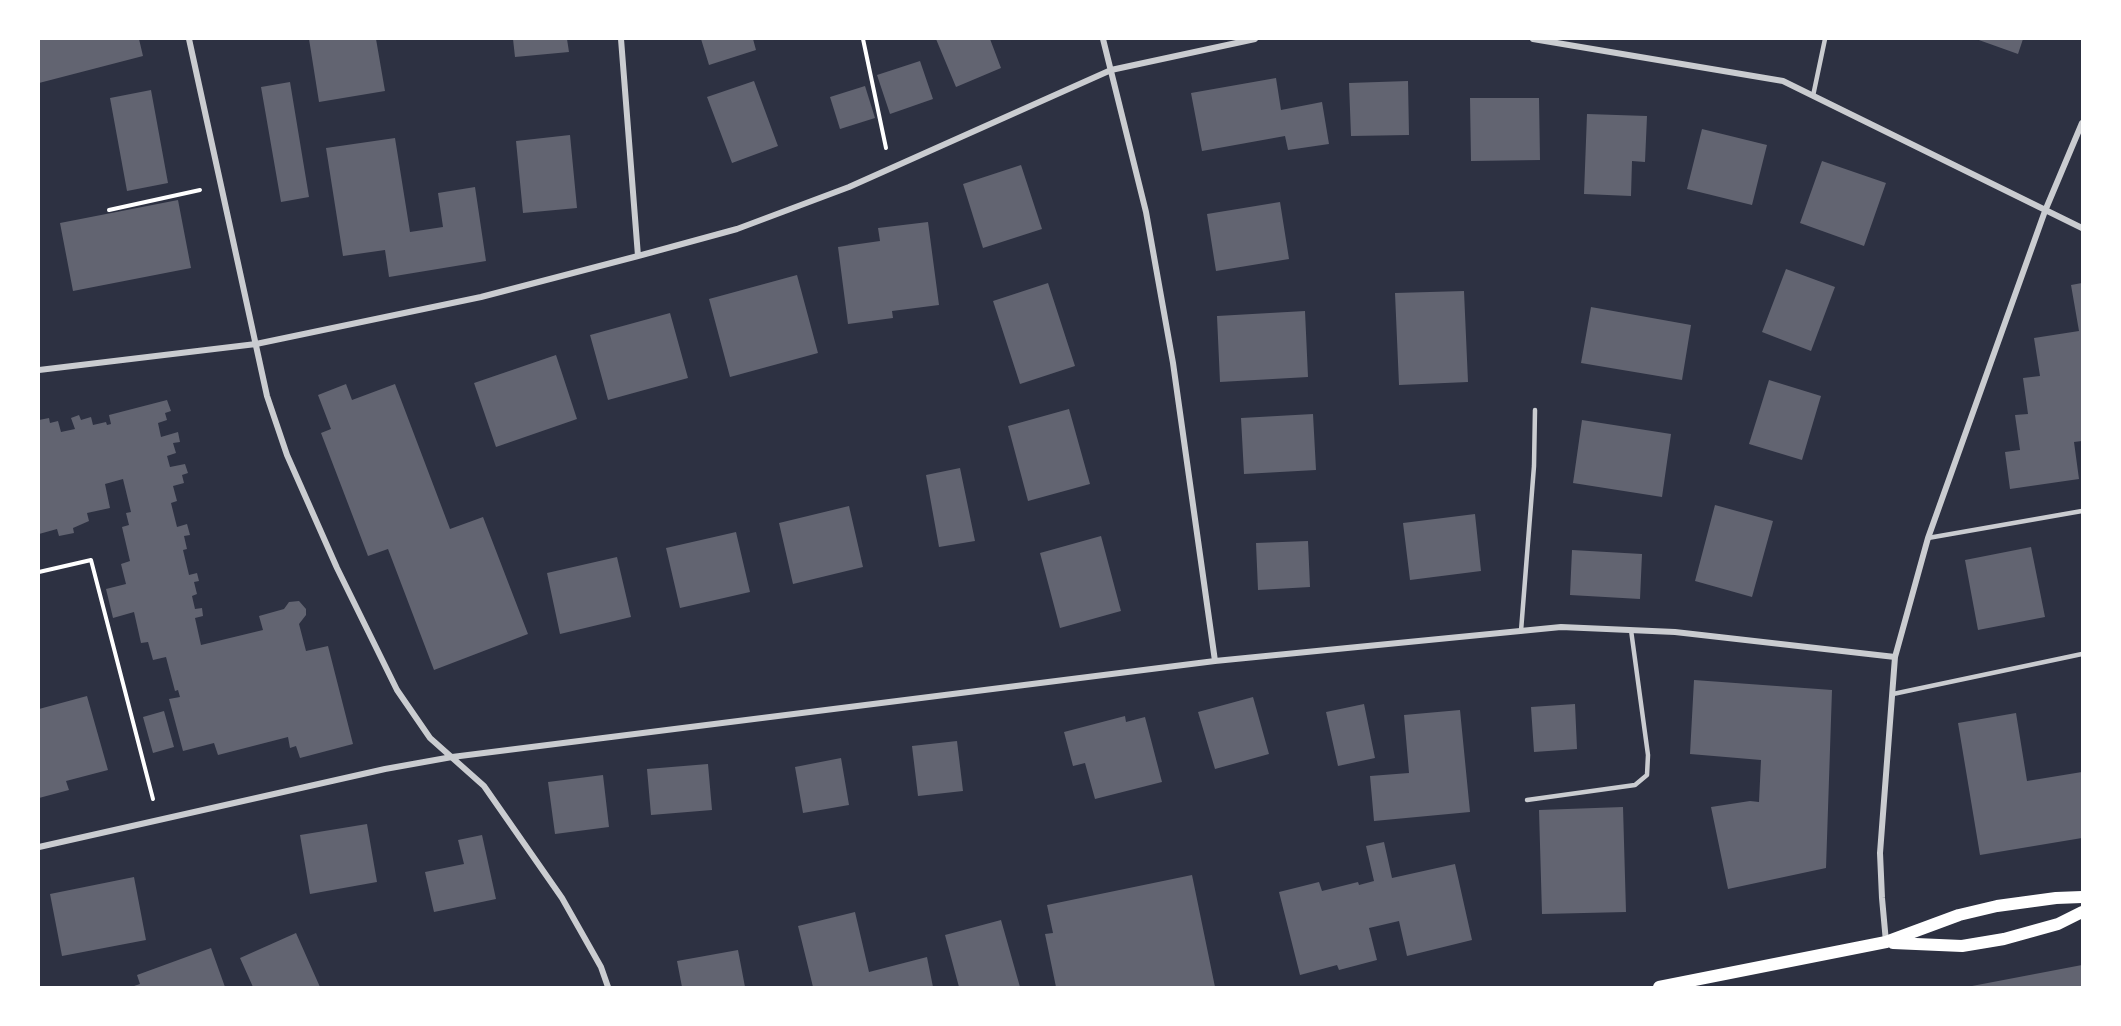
<!DOCTYPE html>
<html>
<head>
<meta charset="utf-8">
<style>
  body { margin:0 }
  #map { position:relative; width:2121px; height:1026px; overflow:hidden; background:#2d3142; font-family:"Alegreya Sans",sans-serif }
  canvas { display:block }
  .frame { position:absolute; inset:0; border:40px solid #fff; pointer-events:none }
</style>
</head>
<body>
<div id="map">
<canvas width="2121" height="1026"></canvas>
<div class="frame"></div>
</div>
<script>
const context = document.querySelector('canvas').getContext('2d');
context.lineJoin = 'round';
function fill(path, color) {
  context.fillStyle = color;
  context.fill(path, 'evenodd');
}
function toPath(rows) {
  const path = new Path2D();
  for (const r of rows) {
    path.moveTo(r[0], r[1]);
    for (let i = 2; i < r.length; i += 2) path.lineTo(r[i], r[i + 1]);
  }
  return path;
}
function stroke(path, color, width, dash) {
  context.strokeStyle = color;
  context.lineWidth = width;
  context.lineCap = dash ? 'butt' : 'round';
  context.setLineDash(dash || []);
  context.stroke(path);
}
fill(toPath([
  [39,39,139,39,143,56,39,83],
  [309,39,376,39,385,91,319,102],
  [513,39,567,39,569,52,515,57],
  [701,39,753,39,756,50,709,65],
  [936,39,990,39,1001,68,956,87],
  [1976,39,2023,39,2018,54],
  [920,61,933,99,890,114,877,75],
  [1276,78,1281,110,1322,102,1329,144,1288,150,1285,136,1202,151,1191,93],
  [754,81,778,146,732,163,707,97],
  [1408,81,1409,135,1351,136,1349,83],
  [290,82,309,197,281,202,261,87],
  [865,86,875,118,840,129,830,97],
  [151,90,168,183,127,191,110,98],
  [1470,98,1539,98,1540,160,1471,161],
  [1587,114,1647,116,1645,162,1632,161,1631,196,1584,194],
  [1702,129,1767,145,1752,205,1687,189],
  [570,135,577,208,523,213,516,141],
  [395,138,410,232,443,227,438,193,475,187,486,261,389,277,385,250,343,256,326,148],
  [1822,161,1886,183,1864,246,1800,223],
  [1021,165,1042,229,983,248,963,184],
  [178,200,191,268,73,291,60,223],
  [1280,202,1289,259,1216,271,1207,214],
  [928,222,939,305,892,311,893,318,848,324,838,247,880,241,878,228],
  [1786,269,1835,287,1811,351,1762,332],
  [797,275,818,353,730,377,709,299],
  [1048,283,1075,366,1020,384,993,301],
  [2082,283,2082,441,2074,442,2079,479,2010,489,2005,452,2020,450,2015,415,2028,414,2023,378,2040,376,2034,338,2079,331,2071,285],
  [1464,291,1468,382,1399,385,1395,293],
  [1591,307,1691,325,1682,380,1581,363],
  [1305,311,1308,377,1220,382,1217,316],
  [670,313,688,378,608,400,590,335],
  [556,355,577,419,496,447,474,383],
  [1769,380,1821,396,1802,460,1749,444],
  [346,384,352,400,395,384,450,529,483,517,528,634,434,670,388,549,368,556,321,433,331,429,318,395],
  [167,400,171,411,165,413,167,420,158,423,161,437,178,432,180,442,173,443,176,453,167,456,170,467,185,464,188,473,182,475,184,483,173,486,177,501,171,503,177,527,187,524,190,535,184,536,187,549,183,550,189,575,197,573,199,581,194,582,197,594,192,596,195,609,202,608,203,616,195,618,201,645,263,630,259,616,284,609,289,602,299,601,306,609,306,615,299,624,306,651,328,646,353,744,300,758,296,746,290,748,288,737,218,755,214,743,183,751,169,699,180,697,178,690,175,691,166,657,153,660,148,642,141,643,134,612,113,618,106,589,126,584,121,564,130,561,122,527,129,525,126,513,131,512,123,479,105,484,110,508,87,513,89,521,73,528,74,533,59,536,57,529,39,534,39,420,49,418,50,423,58,421,61,432,75,429,71,418,79,415,81,420,91,417,93,425,106,422,107,425,111,424,109,415],
  [1069,409,1090,484,1028,501,1008,426],
  [1313,414,1316,470,1244,474,1241,418],
  [1582,420,1671,434,1662,497,1573,483],
  [960,468,975,541,939,547,926,475],
  [1715,505,1773,521,1752,597,1695,581],
  [849,506,863,567,793,584,779,523],
  [1475,514,1481,571,1410,580,1403,523],
  [736,532,750,592,680,608,666,548],
  [1101,536,1121,611,1060,628,1040,553],
  [1308,541,1310,587,1258,590,1256,543],
  [2031,547,2045,617,1978,630,1965,560],
  [1572,550,1642,554,1640,599,1570,595],
  [617,557,631,617,560,634,547,573],
  [1694,680,1832,690,1826,868,1728,889,1711,807,1750,801,1759,802,1761,760,1690,754],
  [87,696,108,770,66,781,69,790,39,798,39,709],
  [1253,697,1269,754,1215,769,1198,712],
  [1364,704,1375,758,1338,766,1326,712],
  [1575,704,1577,749,1534,752,1531,707],
  [1460,710,1470,812,1374,821,1370,776,1409,773,1404,715],
  [164,711,174,747,153,753,143,717],
  [2016,713,2027,781,2082,772,2082,838,1980,855,1958,723],
  [1125,716,1126,722,1145,717,1162,782,1095,799,1085,763,1073,766,1064,732],
  [957,741,963,791,918,796,912,746],
  [841,758,849,805,803,813,795,767],
  [708,764,712,810,651,815,647,769],
  [603,775,609,827,555,834,548,782],
  [1623,807,1626,912,1542,914,1539,810],
  [367,824,377,882,310,894,300,835],
  [482,835,496,899,434,912,425,872,464,864,458,840],
  [1384,842,1392,878,1455,864,1472,940,1407,956,1399,921,1369,928,1377,960,1339,970,1337,965,1300,975,1279,892,1319,882,1322,891,1358,882,1359,885,1374,881,1366,846],
  [1192,875,1215,987,1056,987,1045,934,1053,933,1047,905],
  [134,877,146,940,62,956,50,894],
  [855,912,869,972,927,957,933,987,813,987,798,926],
  [1001,920,1020,987,959,987,945,935],
  [296,933,320,987,253,987,240,958],
  [211,948,225,987,131,987,140,984,137,975],
  [738,950,745,987,682,987,677,961],
  [2082,965,2082,987,1972,987,1972,986]
]), '#626471');
stroke(toPath([
  [863,39,886,148],
  [109,210,200,190],
  [39,572,91,560,153,799]
]), '#fff', 4);
stroke(toPath([
  [1813,96,1825,39],
  [1928,538,2082,511],
  [1521,631,1534,466,1535,410],
  [1893,694,2082,654],
  [1527,800,1635,785,1647,775,1648,755,1631,630]
]), '#caccd0', 4.5);
stroke(toPath([
  [189,39,267,396,287,455,337,568,397,690,430,738,484,786,562,898,601,967,608,987],
  [621,39,638,256],
  [1103,39,1146,212,1173,363,1215,661],
  [1533,39,1783,81,2082,228],
  [39,370,256,344,481,297,638,256,737,229,849,187,1111,70,1255,39],
  [39,847,385,769,452,757,1215,661,1561,627,1675,632,1895,657],
  [1886,942,1882,898,1880,853,1895,657,1928,538,2045,211,2082,123]
]), '#caccd0', 6);
stroke(toPath([
  [1893,943,1962,946,2004,939,2058,924,2082,912],
  [1659,987,1886,942,1959,915,1997,906,2056,898,2082,897]
]), '#fff', 12);
</script>
</body>
</html>
